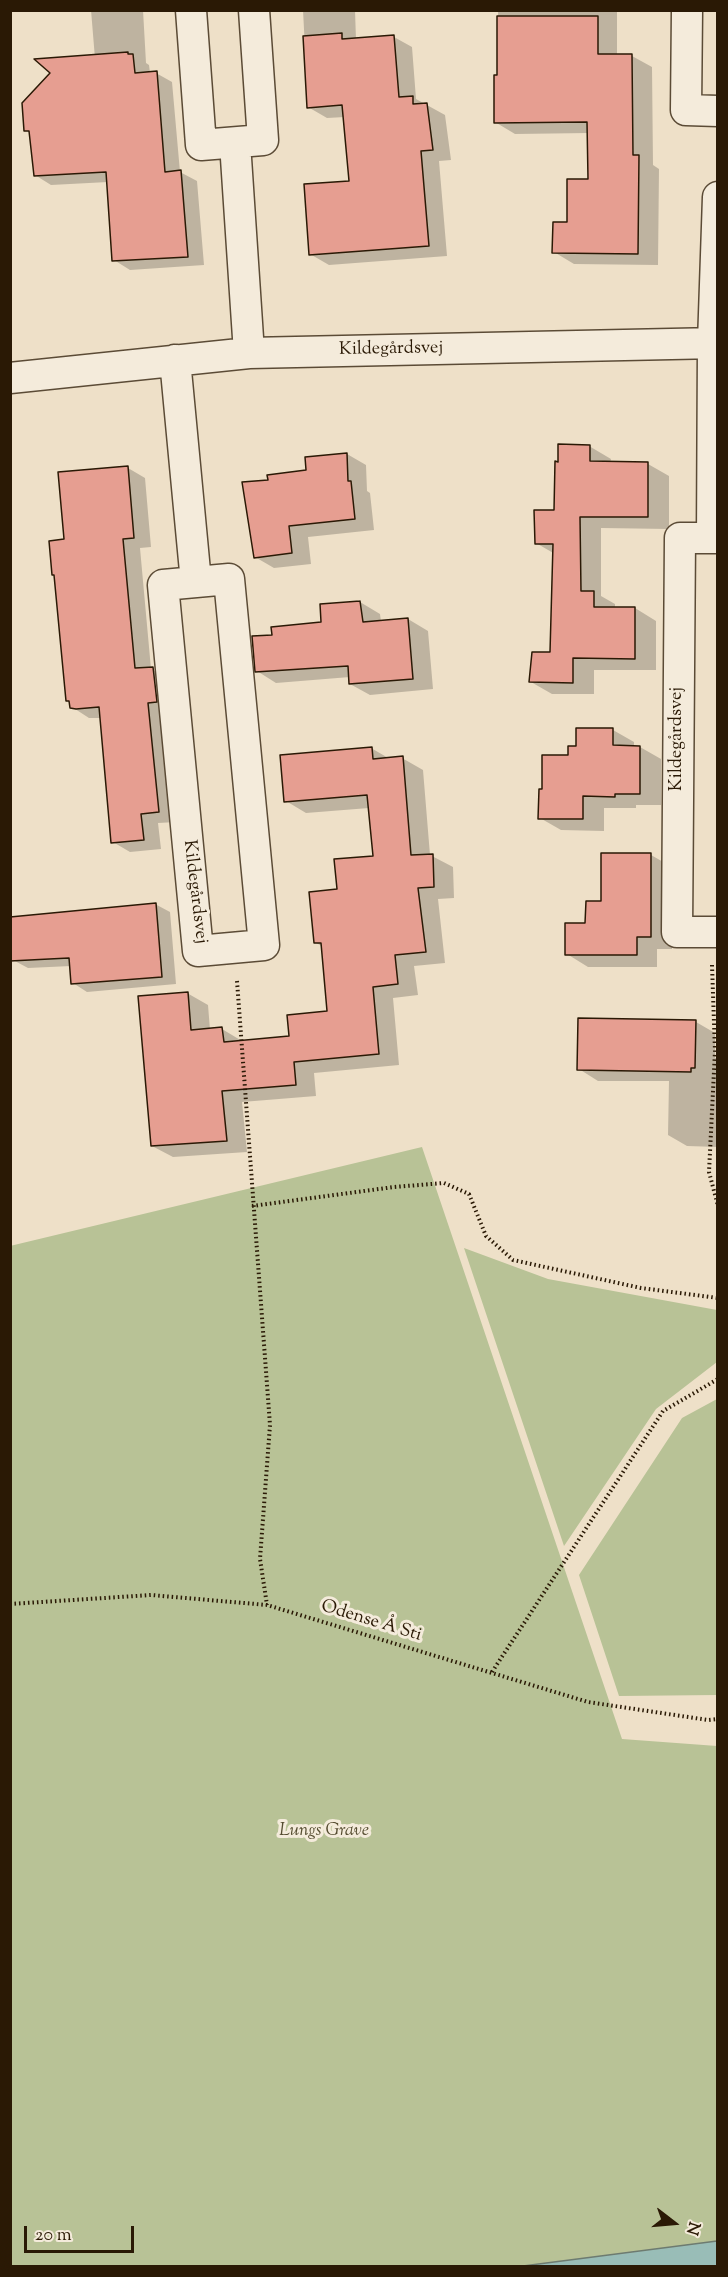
<!DOCTYPE html>
<html>
<head>
<meta charset="utf-8">
<style>
  body { margin:0 }
  #map { position:relative; width:728px; height:2277px; overflow:hidden; background:#eee0c8; font-family:"Sorts Mill Goudy",serif }
  canvas { display:block }
  .frame { position:absolute; inset:0; border:12px solid #2a1905; pointer-events:none }
  .north { position:absolute; left:644px; top:2193px; width:60px; height:60px; -webkit-text-stroke:4px #f4ebdb; paint-order:stroke; rotate:106deg; font-size:16px; font-weight:700; line-height:24px; text-align:center; color:#2a1905 }
  .north::after { content:''; display:block; margin:auto; width:21px; height:27px; background:#2a1905; clip-path:polygon(50% 0,100% 100%,50% 72%,0 100%) }
  .scale { position:absolute; left:24px; top:2226px; width:110px; height:27px; box-sizing:border-box; border:3px solid #2a1905; border-top:0; padding-left:8px; font-size:18px; line-height:21px; white-space:nowrap; color:#2a1905; -webkit-text-stroke:4px #f4ebdb; paint-order:stroke }
</style>
</head>
<body>
<div id="map">
<canvas width="728" height="2277"></canvas>
<div class="frame"></div>
<div class="north">N</div>
<div class="scale">20 m</div>
</div>
<script>
const context = document.querySelector('canvas').getContext('2d');
context.lineJoin = 'round';
function fill(path, color) {
  context.fillStyle = color;
  context.fill(path, 'evenodd');
}
function toPath(rows) {
  const path = new Path2D();
  for (const r of rows) {
    path.moveTo(r[0], r[1]);
    for (let i = 2; i < r.length; i += 2) path.lineTo(r[i], r[i + 1]);
  }
  return path;
}
function stroke(path, color, width, dash) {
  context.strokeStyle = color;
  context.lineWidth = width;
  context.lineCap = dash ? 'butt' : 'round';
  context.setLineDash(dash || []);
  context.stroke(path);
}
function drawText(font, color, halo, rows, align = 'center') {
  context.font = font + ' "Sorts Mill Goudy",serif';
  context.lineWidth = 6;
  context.setLineDash([]);
  context.textBaseline = 'middle';
  context.strokeStyle = halo;
  context.fillStyle = color;
  for (const [text, x, y, turn = 0] of rows) {
    context.save();
    context.translate(x, y);
    context.rotate((+turn || 0) * Math.PI / 180);
    context.textAlign = isNaN(turn) ? turn : align;
    if (halo) context.strokeText(text, 0, 0);
    context.fillText(text, 0, 0);
    context.restore();
  }
}
fill(toPath([
  [422,1147,622,1739,717,1746,717,2241,523,2266,11,2266,10,1246],
  [464,1248,548,1279,717,1310,717,1362,656,1409,564,1546],
  [717,1399,717,1695,619,1696,579,1575,682,1418]
]), '#b8c296');
const water = toPath([
  [717,2241,717,2266,523,2266,717,2241]
]);
fill(water, '#99bdb7');
stroke(water, '#6d7b70', 1.5);
fill(toPath([
  [91,10,143,10,146,63,149,65,150,73,156,73,172,82,180,172,197,181,204,265,130,270,114,260,108,182,51,185,35,175,31,133,26,130,97,83],
  [303,10,355,10,356,40,394,37,412,47,416,99,445,115,451,160,439,161,447,256,329,265,310,254,350,182,345,117,327,118,308,107],
  [498,10,617,10,617,56,632,56,652,67,653,165,659,169,658,265,574,264,554,252,589,180,589,133,515,134,495,122,499,76],
  [589,446,611,459,610,463,648,464,669,476,669,529,601,528,601,596,615,604,615,608,635,608,656,621,656,670,594,670,594,694,552,694,531,682,551,653,555,554,536,543,555,512],
  [347,454,366,465,367,491,370,493,374,530,308,537,311,564,274,568,255,557,308,471],
  [128,468,145,478,151,547,140,548,151,669,171,679,176,822,158,823,161,849,130,852,113,842,101,718,89,718,72,707,66,541],
  [360,602,380,614,381,622,408,619,428,631,433,689,370,695,350,684,350,677,276,683,257,671,274,636,323,623],
  [613,730,634,742,634,747,640,747,661,759,661,805,636,805,636,808,604,808,604,831,561,830,540,818,543,790,570,756,578,747],
  [371,748,390,759,402,758,423,770,430,855,453,867,454,898,438,899,445,963,414,966,418,995,393,998,399,1065,314,1073,316,1096,242,1102,247,1152,173,1157,152,1146,187,993,208,1005,210,1030,222,1029,242,1041,291,1037,328,1013,323,947,315,942,338,890,374,857,369,808,306,813,286,801],
  [651,855,672,867,672,949,657,949,657,967,588,967,567,954,602,903],
  [155,904,170,912,176,984,87,992,73,983,71,966,28,968,13,960],
  [579,1019,696,1022,715,1033,715,1058,718,1058,718,1147,687,1146,668,1135,669,1081,598,1081,579,1069]
]), '#0003');
const building = toPath([
  [497,16,598,16,598,54,632,54,633,155,639,155,638,254,552,253,553,222,567,222,567,179,588,179,587,122,494,123,494,75,497,75,497,16],
  [342,33,342,39,394,35,399,97,413,96,413,104,427,103,433,150,421,151,429,246,309,255,304,184,349,181,342,105,307,108,303,36,342,33],
  [128,52,128,54,133,54,135,73,157,71,165,172,181,170,188,257,112,261,106,172,34,176,29,131,24,131,22,103,50,73,34,59,128,52],
  [558,444,590,445,590,461,648,462,648,517,580,517,581,591,594,591,594,607,635,607,635,659,573,658,573,683,529,682,532,652,550,652,553,544,535,544,534,510,554,510,555,461,558,462,558,444],
  [347,453,348,481,351,481,355,519,289,526,292,553,254,558,242,482,268,480,267,475,306,470,305,457,347,453],
  [128,466,134,538,123,539,135,668,153,667,157,702,148,703,159,812,141,814,144,840,111,843,99,707,76,709,70,708,69,701,66,701,54,575,52,575,49,541,64,539,58,472,128,466],
  [360,601,363,622,408,618,413,679,349,684,348,666,255,672,252,636,272,635,271,627,321,622,320,604,360,601],
  [576,728,613,728,613,745,640,746,640,794,615,794,615,797,583,796,583,819,538,819,539,789,542,789,542,755,568,755,568,746,576,746,576,728],
  [372,747,373,759,403,756,411,855,433,854,434,887,418,888,426,952,395,955,398,984,373,987,379,1054,294,1062,296,1085,222,1091,227,1141,151,1146,138,996,188,992,191,1030,222,1027,224,1042,289,1036,287,1015,327,1011,321,943,314,943,309,892,337,889,334,859,373,856,367,795,284,802,280,755,372,747],
  [601,853,651,853,651,937,637,937,637,955,565,955,565,923,585,923,586,901,601,901,601,853],
  [156,903,162,977,71,984,69,958,10,961,10,917,156,903],
  [578,1018,696,1020,695,1068,691,1068,691,1072,577,1070,578,1018]
]);
fill(building, '#e69e91');
stroke(building, '#2a1905', 1.5);
const minor = toPath([
  [191,10,201,145,263,140,254,10],
  [687,10,686,110,718,111],
  [235,143,249,353],
  [175,360,196,582,163,585,198,951,264,945,229,579,196,582],
  [10,378,249,353,718,343],
  [712,538,713,343,718,197],
  [718,538,680,538,677,932,718,932]
]);
stroke(minor, '#5b4b36', 33);
stroke(toPath([
  [712,965,715,1051,709,1172,718,1206],
  [237,981,270,1425,260,1559,267,1605],
  [252,1206,394,1187,444,1183,469,1194,486,1236,513,1260,641,1288,718,1298],
  [10,1604,151,1595,267,1605,588,1702,708,1720,718,1719],
  [492,1672,663,1411,718,1379]
]), '#2a1905', 4, [1.5, 3]);
stroke(minor, '#f4ebdb', 30);
drawText('18px', '#2a1905', '#f4ebdb', [
  ["Kildegårdsvej",391,350,-1],
  ["Kildegårdsvej",678,739,-90],
  ["Kildegårdsvej",194,892,83],
  ["Odense Å Sti",371,1622,17]
]);
drawText('italic 18px', '#554c30', '#f4ebdb', [
  ["Lungs Grave",324,1832]
]);
</script>
</body>
</html>
